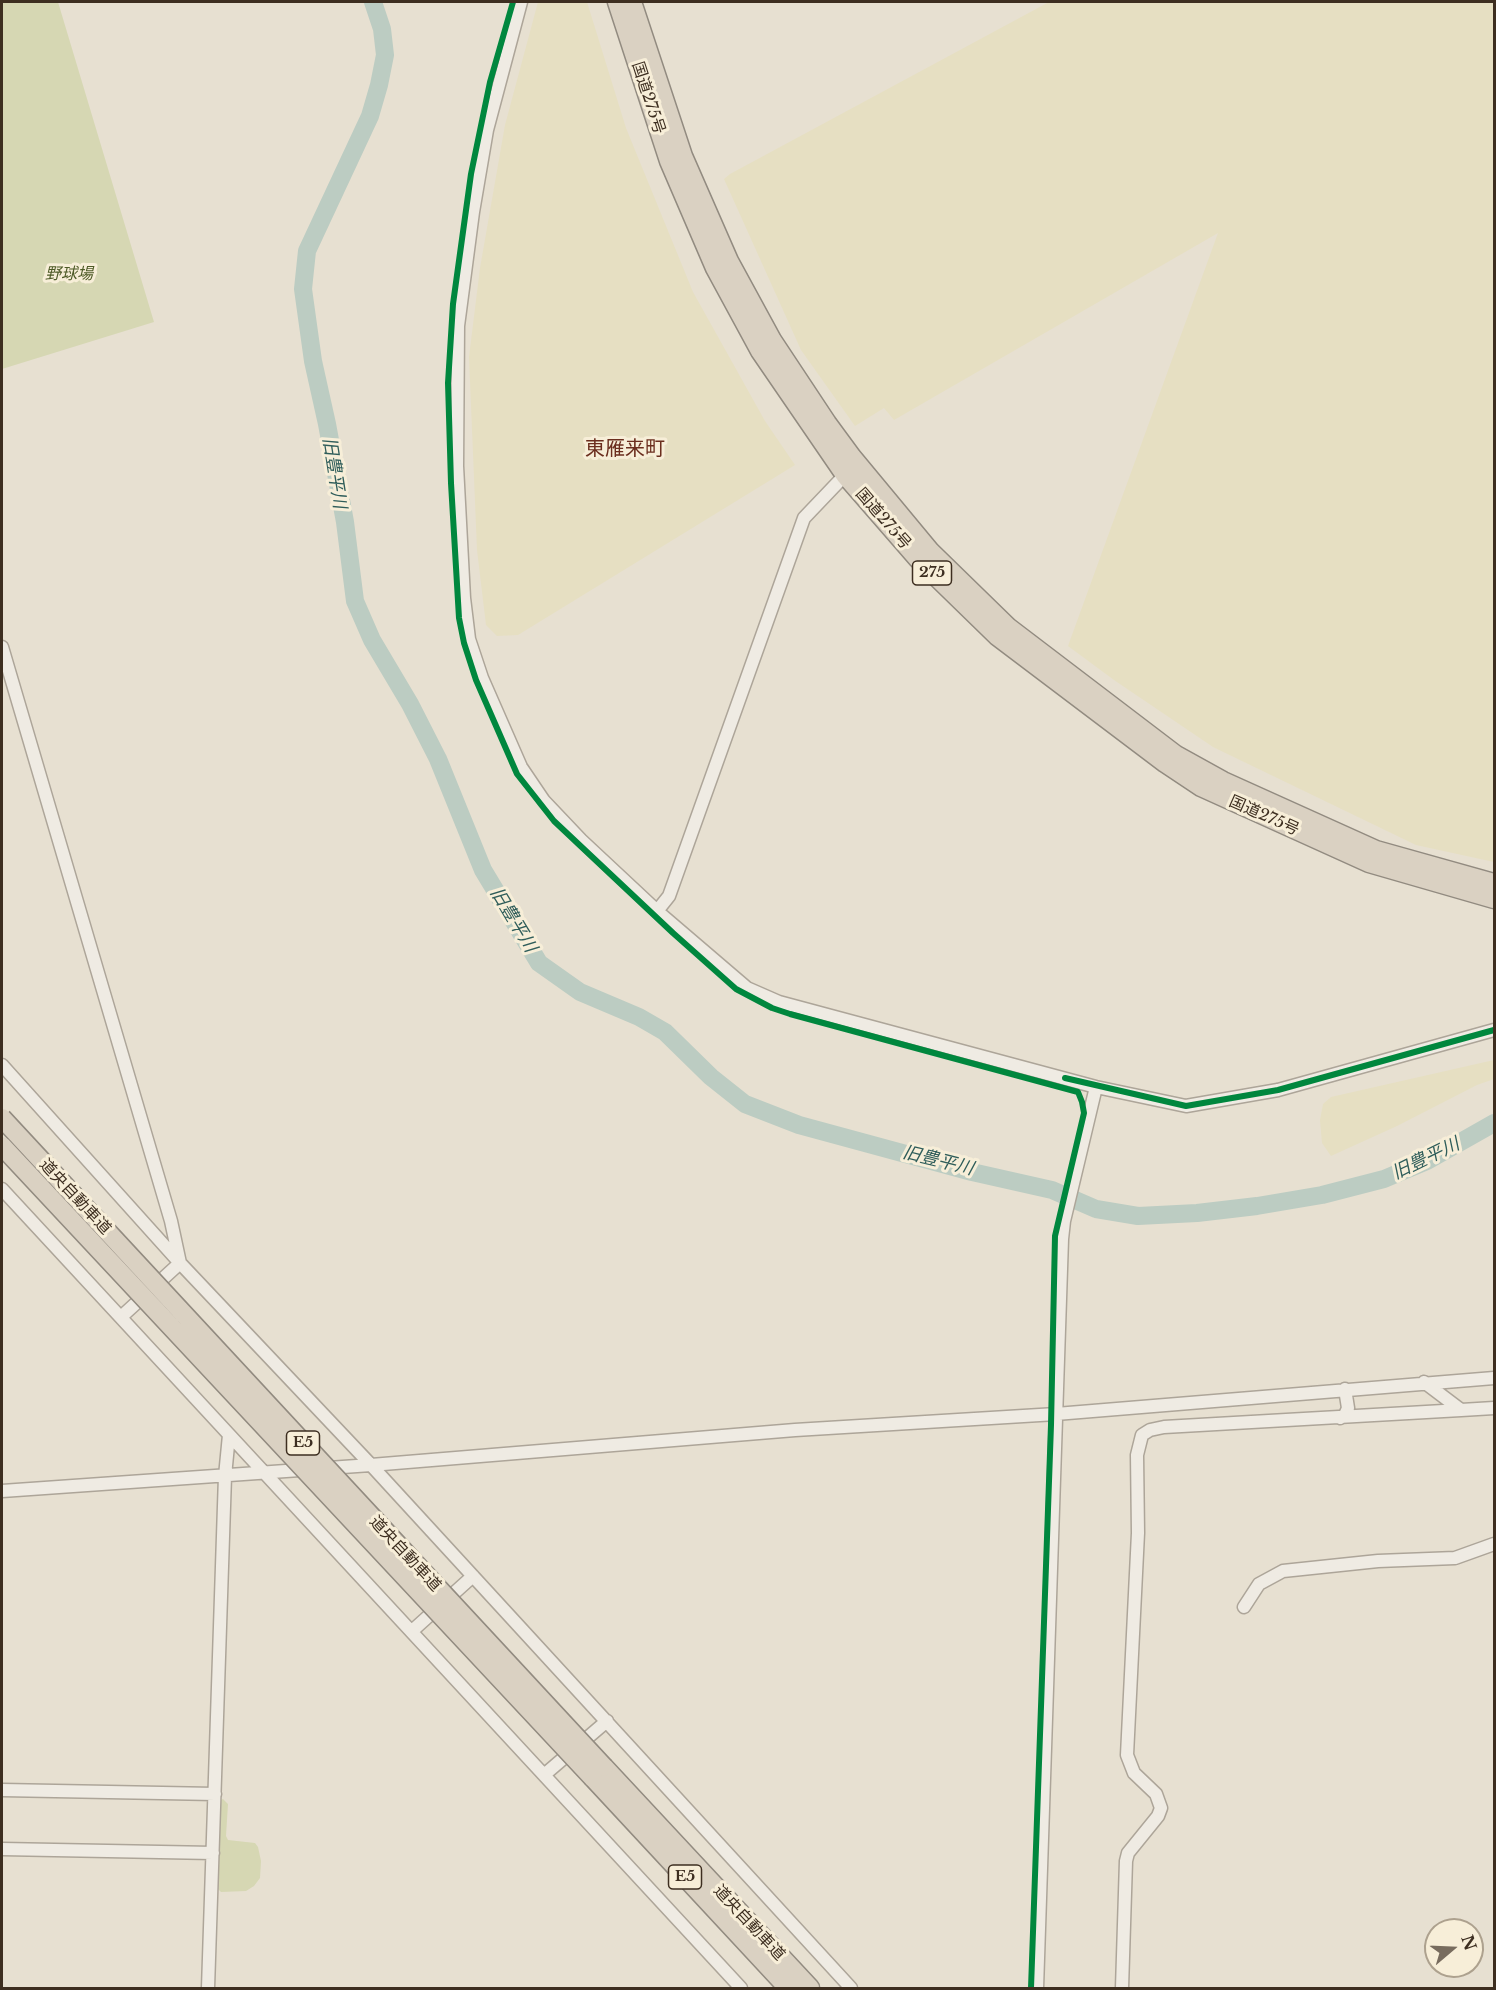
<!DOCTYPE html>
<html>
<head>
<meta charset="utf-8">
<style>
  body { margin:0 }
  #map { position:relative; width:1496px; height:1990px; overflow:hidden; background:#e7e0d1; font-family:"Libre Baskerville",serif }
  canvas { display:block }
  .frame { position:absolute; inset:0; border:3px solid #3d2e20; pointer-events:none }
  .north { position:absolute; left:1424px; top:1918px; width:60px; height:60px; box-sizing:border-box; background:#f7eed8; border:2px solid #ada18e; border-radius:50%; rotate:71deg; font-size:16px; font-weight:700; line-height:24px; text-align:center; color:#3d2e20 }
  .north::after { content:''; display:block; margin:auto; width:21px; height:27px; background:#786c5e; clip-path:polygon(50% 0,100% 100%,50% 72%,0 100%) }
</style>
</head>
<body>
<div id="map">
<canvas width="1496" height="1990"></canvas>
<div class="frame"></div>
<div class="north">N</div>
</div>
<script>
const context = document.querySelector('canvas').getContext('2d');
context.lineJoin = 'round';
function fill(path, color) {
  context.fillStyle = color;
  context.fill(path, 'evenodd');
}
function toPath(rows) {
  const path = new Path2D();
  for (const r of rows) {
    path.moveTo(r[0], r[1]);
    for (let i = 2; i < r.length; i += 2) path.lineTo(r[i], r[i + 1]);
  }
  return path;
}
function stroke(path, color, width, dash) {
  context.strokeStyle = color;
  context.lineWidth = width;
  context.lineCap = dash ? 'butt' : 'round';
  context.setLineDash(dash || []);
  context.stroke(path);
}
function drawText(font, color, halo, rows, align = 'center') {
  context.font = font + ' "Libre Baskerville","Noto Sans JP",serif';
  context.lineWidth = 6;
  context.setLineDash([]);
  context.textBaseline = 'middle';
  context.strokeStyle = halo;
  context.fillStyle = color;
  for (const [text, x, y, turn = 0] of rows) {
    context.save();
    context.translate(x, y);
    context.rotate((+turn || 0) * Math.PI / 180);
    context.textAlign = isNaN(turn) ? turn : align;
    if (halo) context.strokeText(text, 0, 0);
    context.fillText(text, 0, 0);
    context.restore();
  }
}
fill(toPath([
  [538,2,587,2,626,128,693,292,765,421,795,465,518,635,497,636,486,625,477,550,469,357,480,268,505,125],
  [1049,2,1494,2,1494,862,1416,845,1213,747,1114,680,1068,646,1218,233,894,420,884,408,855,426,801,350,724,179,730,174],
  [1494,1060,1494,1079,1477,1085,1397,1126,1331,1156,1322,1143,1320,1120,1323,1104,1331,1097]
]), '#e6dfc2');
fill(toPath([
  [2,2,58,2,154,322,2,369],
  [223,1799,228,1804,226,1836,228,1840,255,1843,258,1847,261,1861,260,1878,254,1886,246,1891,221,1892,217,1888,221,1800]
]), '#d6d7b3');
stroke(toPath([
  [373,2,382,29,385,55,379,85,370,116,307,251,303,289,313,361,327,424,345,522,355,601,372,640,410,704,438,759,483,870,539,963,580,992,639,1017,665,1032,711,1077,745,1104,799,1125,972,1172,1052,1190,1096,1209,1138,1216,1197,1213,1257,1206,1322,1195,1384,1179,1427,1161,1494,1123]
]), '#bcccc2', 18);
const minor = toPath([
  [521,2,487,130,473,212,458,326,457,466,464,598,469,639,482,678,521,767,544,801,581,840,657,911,747,988,779,1002,1096,1087,1186,1106,1278,1090,1494,1030],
  [2,647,171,1221,180,1263,121,1317],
  [657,911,669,896,804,518,845,475],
  [2,1065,180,1263,371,1465,851,1988],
  [2,1189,741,1988],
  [1424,1382,1461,1410,1494,1408],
  [1340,1418,1345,1415,1348,1408,1345,1389],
  [2,1491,371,1465,795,1430,1056,1414,1494,1378],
  [1244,1607,1259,1584,1283,1571,1378,1561,1455,1558,1494,1544],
  [412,1631,473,1576],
  [544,1775,607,1721],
  [2,1790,215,1794],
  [2,1849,213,1853],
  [208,1988,225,1476,229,1435],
  [1037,1988,1062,1239,1064,1221,1096,1087],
  [1122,1988,1126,1861,1128,1853,1158,1816,1161,1808,1156,1794,1134,1773,1127,1755,1138,1533,1137,1455,1142,1435,1150,1430,1164,1427,1461,1410]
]);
const highway = toPath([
  [617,2,669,161,715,268,760,351,845,475,918,559,997,636,1165,763,1201,787,1369,863,1494,899],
  [632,2,683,156,729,261,772,340,827,423,852,457,930,551,1008,627,1176,755,1223,781,1376,850,1494,883],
  [604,1767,810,1988],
  [593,1778,788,1988]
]);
stroke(minor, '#ada599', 15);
stroke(highway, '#928b80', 21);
stroke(minor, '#efebe3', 12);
stroke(highway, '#dad1c2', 18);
const highwayBridge = toPath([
  [2,1118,604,1767],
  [2,1146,593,1778]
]);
stroke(highwayBridge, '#928b80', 21, []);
stroke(highwayBridge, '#dad1c2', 18);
stroke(toPath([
  [513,2,490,82,471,174,453,304,448,383,451,483,459,618,464,643,476,680,517,774,554,821,673,933,736,989,772,1008,790,1014,1078,1092,1082,1102,1084,1113,1055,1236,1051,1425,1031,1988],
  [1065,1078,1186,1106,1278,1090,1494,1030]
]), '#00873e', 6);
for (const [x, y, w] of [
  [932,573,39],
  [303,1443,33],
  [685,1877,33]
]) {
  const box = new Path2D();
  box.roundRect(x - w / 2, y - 12, w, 24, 4.5);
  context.fillStyle = '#f7eed8';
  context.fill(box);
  stroke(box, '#3d2e20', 1.5);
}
drawText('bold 15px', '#3d2e20', null, [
  ["275",932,573],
  ["E5",303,1443],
  ["E5",685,1877]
]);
drawText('16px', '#3d2e20', '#f7eed8', [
  ["国道275号",648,98,72],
  ["国道275号",883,519,49],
  ["国道275号",1264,816,24],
  ["道央自動車道",75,1197,47],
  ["道央自動車道",405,1554,47],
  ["道央自動車道",749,1923,47]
]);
drawText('italic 16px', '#4d5a26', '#f7eed8', [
  ["野球場",69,274]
]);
drawText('italic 18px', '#2f5d5a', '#f7eed8', [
  ["旧豊平川",334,473,81],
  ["旧豊平川",513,920,59],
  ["旧豊平川",1426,1159,-26],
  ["旧豊平川",938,1161,14]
]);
drawText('20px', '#6b2e1e', '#f7eed8', [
  ["東雁来町",625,449]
]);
</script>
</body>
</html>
